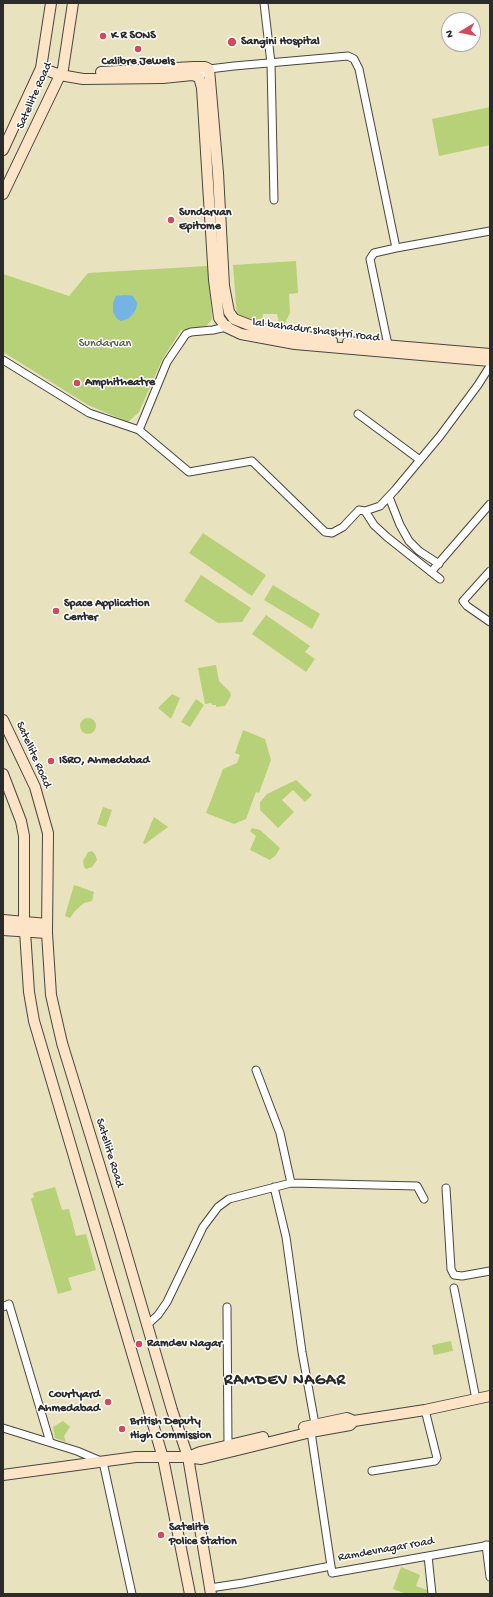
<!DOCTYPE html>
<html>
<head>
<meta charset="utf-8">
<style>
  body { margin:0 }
  #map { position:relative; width:493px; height:1597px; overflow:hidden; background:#e9e2bf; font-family:"Gochi Hand",sans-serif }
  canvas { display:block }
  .frame { position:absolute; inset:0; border:4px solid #2b2b2b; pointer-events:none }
  .north { position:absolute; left:441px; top:12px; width:40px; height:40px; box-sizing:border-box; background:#fff; border:1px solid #aaa; border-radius:50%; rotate:260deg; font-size:11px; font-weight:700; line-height:16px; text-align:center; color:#2b2b2b }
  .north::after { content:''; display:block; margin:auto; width:14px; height:18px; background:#d1495b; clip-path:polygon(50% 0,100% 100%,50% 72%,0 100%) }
</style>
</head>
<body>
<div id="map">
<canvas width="493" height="1597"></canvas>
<div class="frame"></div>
<div class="north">N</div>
</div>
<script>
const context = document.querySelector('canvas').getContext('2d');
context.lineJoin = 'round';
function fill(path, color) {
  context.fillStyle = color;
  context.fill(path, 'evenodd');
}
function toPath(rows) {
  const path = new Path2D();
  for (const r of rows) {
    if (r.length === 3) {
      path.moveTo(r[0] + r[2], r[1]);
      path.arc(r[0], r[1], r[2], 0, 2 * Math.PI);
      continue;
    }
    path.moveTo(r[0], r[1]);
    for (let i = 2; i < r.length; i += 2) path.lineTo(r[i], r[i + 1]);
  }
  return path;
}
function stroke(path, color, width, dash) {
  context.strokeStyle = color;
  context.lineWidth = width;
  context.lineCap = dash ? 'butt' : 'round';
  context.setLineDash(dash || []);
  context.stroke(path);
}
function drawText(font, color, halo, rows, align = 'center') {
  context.font = font + ' "Gochi Hand",sans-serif';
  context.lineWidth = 3;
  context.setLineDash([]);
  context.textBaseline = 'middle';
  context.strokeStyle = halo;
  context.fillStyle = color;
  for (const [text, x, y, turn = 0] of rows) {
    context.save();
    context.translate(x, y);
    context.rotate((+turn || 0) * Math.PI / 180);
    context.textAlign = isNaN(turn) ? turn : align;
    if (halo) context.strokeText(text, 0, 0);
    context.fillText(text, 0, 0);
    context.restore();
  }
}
fill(toPath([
  [490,107,490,145,439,156,432,119],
  [296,261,298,293,289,294,290,313,284,325,279,322,277,314,263,314,262,321,237,317,233,265],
  [208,266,212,319,205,328,181,330,162,360,139,412,128,422,88,405,3,352,3,274,69,296,88,273],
  [203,533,266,575,252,596,189,553],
  [201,575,251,608,242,622,218,623,184,601],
  [273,585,320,614,312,629,264,600],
  [266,615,310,646,305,652,315,659,306,672,252,634],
  [216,665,219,681,230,692,231,696,225,706,216,707,216,705,212,705,211,703,205,704,198,668],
  [172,694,180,698,171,719,158,708],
  [196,699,204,705,190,727,181,722],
  [88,726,8],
  [243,730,265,739,271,760,259,793,256,792,246,819,234,824,206,813,223,769,237,763,240,755,235,753],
  [296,780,312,795,305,802,293,790,282,800,294,812,278,828,260,810,260,802,267,794],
  [103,807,112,810,106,827,97,824],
  [154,817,168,827,145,844,143,843],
  [252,828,260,830,280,848,276,855,270,860,250,850,256,836,250,831],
  [92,851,95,854,97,860,92,867,86,869,84,867,83,861,88,852],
  [74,885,94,892,92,901,84,903,75,911,70,918,65,916],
  [55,1187,62,1210,69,1209,76,1236,86,1234,96,1270,68,1278,72,1290,58,1294,31,1199,34,1197,33,1193],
  [451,1341,453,1351,434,1355,432,1345],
  [63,1421,70,1427,64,1436,66,1442,55,1438,53,1427],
  [401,1567,420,1575,416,1586,430,1591,429,1594,406,1594,393,1589]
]), '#b6d177');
fill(toPath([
  [125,295,133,296,137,303,136,309,133,314,128,319,121,321,117,319,113,312,113,303,116,296]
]), '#73b3e6');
const street = toPath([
  [264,3,271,63,274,200],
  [199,77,209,69,234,66,348,56,354,59,359,69,396,248,490,231],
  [388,345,370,259,374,253,396,248],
  [3,360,89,413,139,430,167,362,186,334,191,332,213,330,226,327,228,325],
  [358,414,420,460,395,490,380,506,365,511],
  [139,430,189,472,252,461,325,532,332,533,343,527,359,510,365,511,374,525,387,537,440,579],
  [420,460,440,436,478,385,490,366],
  [389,497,400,525,409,541,419,551,439,564],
  [490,571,463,601,467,606,490,622],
  [431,572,490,504],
  [291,1183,417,1186,424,1199],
  [274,1187,286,1237,302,1352,315,1424],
  [446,1188,451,1269,454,1275,462,1276,490,1271],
  [454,1288,476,1399],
  [3,1307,9,1304,50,1442],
  [227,1307,228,1446],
  [147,1325,158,1315,167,1302,203,1227,218,1207,229,1199,291,1183,280,1133,256,1070],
  [3,1428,77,1451,103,1462,132,1594],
  [311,1432,332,1573,490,1545],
  [372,1471,435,1461,437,1458,425,1410],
  [486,1545,490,1577],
  [428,1556,432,1594],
  [210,1588,243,1583,331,1566]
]);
const secondary = toPath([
  [41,68,60,75,83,79,163,78,192,75,199,77,202,88,214,280,219,318,226,327,241,334,295,344,490,361],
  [101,72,194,67,205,67,209,69,218,173,224,286,229,312,234,319,252,326,276,332,332,341],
  [3,150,41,68,51,3],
  [3,194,63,69,73,3],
  [348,342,490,354],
  [3,720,35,787,48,833,47,933,51,995,62,1043,120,1232,172,1410,188,1457,211,1594],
  [3,774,21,821,24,836,24,916,29,992,34,1021,163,1458,190,1594],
  [3,920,47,924],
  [3,930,47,933],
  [304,1427,347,1418,354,1421],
  [188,1457,200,1452,263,1437],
  [3,1475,136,1457,188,1457,201,1459,311,1432,350,1425,354,1421,425,1410,490,1396]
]);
stroke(street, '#484641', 9);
stroke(secondary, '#484641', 12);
stroke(street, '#fff', 7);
stroke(secondary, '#fee4c6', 10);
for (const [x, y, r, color] of [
  [103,36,4,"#d1495b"],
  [232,42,5,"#d1495b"],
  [138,49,4,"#d1495b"],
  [171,220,4,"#d1495b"],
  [77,383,4,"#d1495b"],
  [56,611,4,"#d1495b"],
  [51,761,4,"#d1495b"],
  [139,1344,4,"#d1495b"],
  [108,1402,4,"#d1495b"],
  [122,1429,4,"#d1495b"],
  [161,1535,4,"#d1495b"]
]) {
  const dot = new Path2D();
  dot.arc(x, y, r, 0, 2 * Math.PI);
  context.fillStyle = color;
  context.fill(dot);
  stroke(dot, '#fff', 1.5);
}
drawText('bold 12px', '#2b2b2b', '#fff', [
  ["K R SONS",111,36],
  ["Sangini Hospital",241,42],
  ["Calibre Jewels",138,62,"center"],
  ["Sundarvan",179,213],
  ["Epitome",179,227],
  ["Amphitheatre",85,383],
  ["Space Application",64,604],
  ["Center",64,618],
  ["ISRO, Ahmedabad",59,761],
  ["Ramdev Nagar",147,1344],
  ["Courtyard",100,1395,"right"],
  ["Ahmedabad",100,1409,"right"],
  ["British Deputy",130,1422],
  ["High Commission",130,1436],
  ["Satelite",169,1528],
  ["Police Station",169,1542]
], 'left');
drawText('12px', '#2b2b2b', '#fff', [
  ["Satellite Road",35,96,-66],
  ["lal bahadur shashtri road",316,331,7],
  ["Satellite Road",33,755,66],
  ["Satellite Road",109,1153,73],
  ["Ramdevnagar road",386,1550,-10]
]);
drawText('12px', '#555d42', '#fff', [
  ["Sundarvan",105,344]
]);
context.letterSpacing = '1px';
drawText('bold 16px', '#2b2b2b', '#fff', [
  ["RAMDEV NAGAR",285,1382]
]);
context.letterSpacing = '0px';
</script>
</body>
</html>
